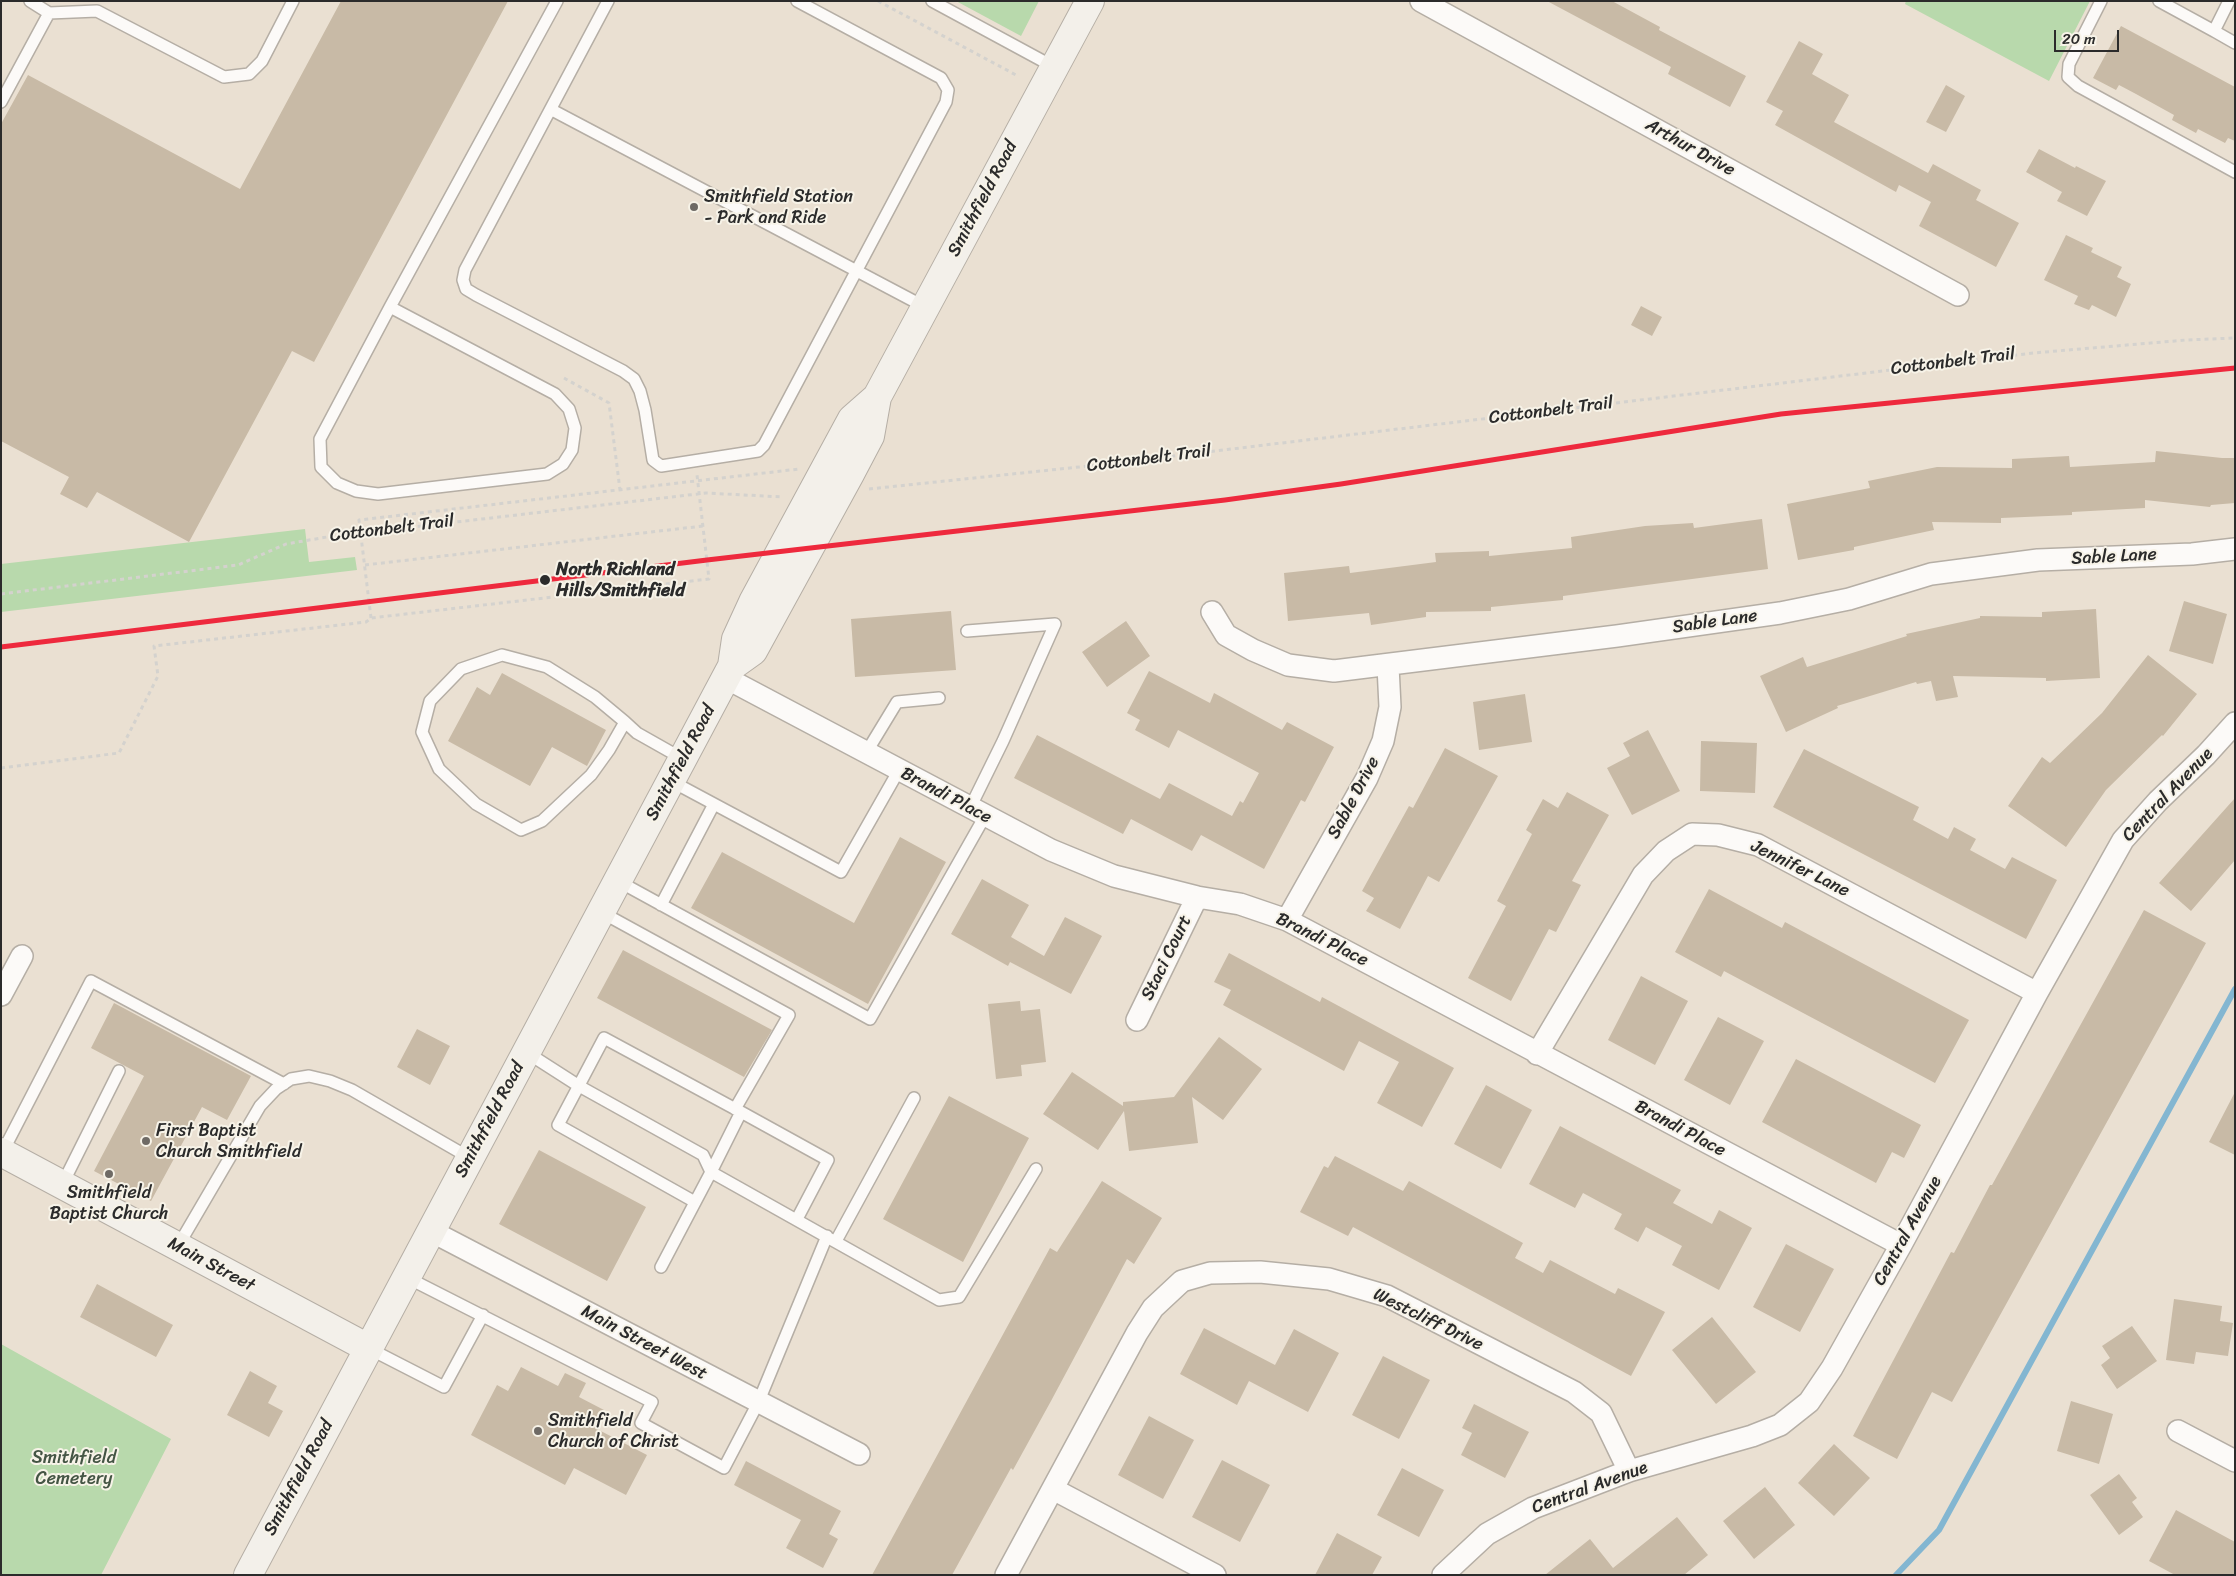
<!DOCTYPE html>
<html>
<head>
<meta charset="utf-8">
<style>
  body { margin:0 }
  #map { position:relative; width:2236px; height:1576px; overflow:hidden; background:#eae0d2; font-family:Sriracha,sans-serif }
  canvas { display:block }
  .frame { position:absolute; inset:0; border:2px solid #2b2b2b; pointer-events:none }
  .scale { position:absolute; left:2054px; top:30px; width:65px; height:22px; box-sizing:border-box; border:2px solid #2b2b2b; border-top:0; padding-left:6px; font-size:15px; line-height:18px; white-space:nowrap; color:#2b2b2b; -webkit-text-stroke:4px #f7f3e8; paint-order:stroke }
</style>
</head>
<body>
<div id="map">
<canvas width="2236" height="1576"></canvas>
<div class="frame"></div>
<div class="scale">20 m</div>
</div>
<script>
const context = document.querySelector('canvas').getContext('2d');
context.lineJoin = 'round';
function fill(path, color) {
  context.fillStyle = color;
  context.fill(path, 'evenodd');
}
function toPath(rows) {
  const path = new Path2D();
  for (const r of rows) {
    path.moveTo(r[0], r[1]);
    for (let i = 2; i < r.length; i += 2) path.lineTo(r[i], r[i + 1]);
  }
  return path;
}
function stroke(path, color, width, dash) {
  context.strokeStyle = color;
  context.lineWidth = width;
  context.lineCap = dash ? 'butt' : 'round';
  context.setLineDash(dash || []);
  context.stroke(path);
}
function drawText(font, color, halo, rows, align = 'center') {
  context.font = font + ' Sriracha,sans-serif';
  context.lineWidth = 4;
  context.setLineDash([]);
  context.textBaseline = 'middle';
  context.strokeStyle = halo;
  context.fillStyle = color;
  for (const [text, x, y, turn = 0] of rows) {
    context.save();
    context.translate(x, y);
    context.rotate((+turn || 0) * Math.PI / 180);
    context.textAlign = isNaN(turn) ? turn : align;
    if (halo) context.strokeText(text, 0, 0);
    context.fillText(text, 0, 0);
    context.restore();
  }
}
fill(toPath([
  [956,1,1039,1,1021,36],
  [1906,1,2090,1,2049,81,1905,4],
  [305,529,309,562,355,557,357,570,1,612,1,564],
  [1,1344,171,1439,101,1575,1,1575]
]), '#b8d9ac');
stroke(toPath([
  [1896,1575,1939,1530,2235,989]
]), '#83b6d1', 6);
fill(toPath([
  [341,1,508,1,314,362,292,351,189,542,97,492,87,508,60,494,69,477,1,441,1,124,28,75,240,189],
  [1547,1,1612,1,1660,27,1659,30,1746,76,1730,107,1668,74,1671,67],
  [2121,26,2235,87,2235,141,2228,138,2225,143,2198,129,2196,133,2172,120,2174,115,2136,94,2119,85,2116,90,2093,78],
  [1799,41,1823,54,1812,74,1849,95,1834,122,1928,173,1933,164,1981,190,1976,200,2019,223,1996,267,1919,226,1931,202,1899,185,1896,192,1775,125,1783,111,1766,102],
  [1946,85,1965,96,1946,132,1926,122],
  [2039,149,2075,168,2076,166,2106,181,2087,216,2057,201,2062,192,2026,172],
  [2066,235,2093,248,2091,252,2122,267,2117,277,2131,284,2116,317,2092,305,2089,310,2074,304,2078,296,2044,280],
  [1641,306,1662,317,1652,336,1631,325],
  [2156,451,2222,458,2235,458,2235,503,2211,505,2210,507,2145,500,2145,508,2072,512,2072,515,2001,518,2001,523,1932,522,1934,530,1854,547,1854,550,1798,560,1787,504,1870,488,1868,481,1937,467,2012,468,2012,459,2069,456,2070,467,2155,462],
  [1762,519,1768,569,1563,596,1563,600,1491,607,1491,611,1426,612,1426,617,1371,625,1369,613,1288,621,1284,573,1349,566,1350,573,1436,562,1435,553,1489,551,1489,556,1572,548,1571,537,1645,526,1693,523,1694,528],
  [2184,601,2227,614,2213,664,2169,651],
  [2096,609,2100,678,2046,681,2046,678,1953,676,1958,697,1936,701,1931,681,1917,684,1916,682,1837,706,1838,708,1786,732,1760,676,1803,657,1807,667,1907,636,1906,634,1980,618,1980,616,2042,617,2042,612],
  [951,611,956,670,855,677,851,619],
  [1126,621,1150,656,1107,687,1082,652],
  [2148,655,2197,694,2163,736,2162,735,2106,790,2066,847,2008,806,2042,757,2050,763,2102,713],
  [1149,671,1210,703,1214,693,1282,730,1287,722,1334,747,1305,802,1301,800,1264,869,1201,835,1192,851,1131,819,1123,834,1014,778,1037,735,1160,799,1169,783,1232,816,1240,801,1243,803,1259,773,1178,730,1169,748,1135,730,1140,720,1127,713],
  [502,673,606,730,587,766,552,747,530,786,448,741,477,687,490,695],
  [1525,694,1532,742,1479,750,1473,702],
  [1648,730,1680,791,1632,815,1607,768,1630,756,1623,743],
  [1701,741,1757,743,1755,793,1700,791],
  [1445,748,1498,776,1439,882,1428,876,1400,929,1366,911,1374,898,1362,891,1409,806,1413,808],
  [1804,749,1919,807,1913,820,1948,839,1954,827,1976,839,1970,850,2005,869,2012,857,2057,880,2026,939,1773,807],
  [1567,792,1609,815,1572,881,1581,885,1556,932,1549,929,1511,1001,1468,978,1506,906,1497,901,1532,834,1526,830,1543,799,1558,808],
  [2235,798,2235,860,2191,911,2159,883],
  [900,837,946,862,868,1004,691,908,722,852,854,923],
  [982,879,1029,905,1011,937,1044,956,1065,917,1102,936,1071,994,1010,962,1008,966,951,934],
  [1709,889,1782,928,1785,922,1969,1020,1935,1083,1724,971,1721,977,1675,952],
  [2144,910,2206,943,1952,1402,1932,1392,1897,1459,1853,1436,1951,1252,1954,1253,1990,1185,1992,1185],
  [623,950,772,1030,744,1077,597,998],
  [1229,953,1320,1002,1322,997,1454,1068,1422,1127,1377,1103,1399,1062,1359,1041,1344,1071,1223,1005,1231,990,1214,982],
  [1641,976,1688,1001,1655,1065,1608,1040],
  [1020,1001,1021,1011,1040,1009,1046,1062,1021,1065,1022,1076,996,1079,988,1004],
  [114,1003,251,1076,227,1120,202,1107,151,1201,94,1171,144,1076,91,1048],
  [1718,1017,1764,1041,1730,1105,1684,1080],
  [417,1029,450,1046,430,1085,397,1067],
  [1219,1037,1262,1069,1223,1120,1192,1097,1198,1143,1129,1151,1124,1111,1098,1150,1043,1114,1072,1072,1123,1106,1123,1102,1174,1097],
  [1796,1059,1921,1125,1904,1158,1892,1152,1876,1183,1762,1122],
  [1486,1085,1532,1110,1501,1169,1454,1144],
  [2235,1092,2235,1155,2209,1142],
  [949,1096,1029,1138,963,1262,883,1219],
  [1560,1126,1681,1190,1673,1203,1712,1224,1719,1210,1752,1228,1719,1290,1672,1265,1682,1246,1646,1227,1638,1242,1614,1229,1622,1214,1583,1193,1575,1208,1529,1184],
  [539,1150,646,1207,607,1281,499,1224],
  [1335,1156,1403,1191,1409,1181,1523,1243,1515,1258,1543,1273,1550,1260,1615,1294,1618,1288,1665,1312,1631,1376,1353,1227,1348,1236,1300,1212,1324,1166,1328,1168],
  [1102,1181,1162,1218,1134,1264,1127,1259,1051,1401,1013,1470,1011,1468,952,1575,872,1575,1050,1248,1057,1252],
  [1786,1244,1834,1269,1800,1332,1753,1307],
  [97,1284,173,1325,156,1357,80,1317],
  [2174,1299,2222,1306,2220,1321,2233,1323,2228,1356,2196,1352,2194,1364,2166,1360],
  [1712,1317,1756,1372,1716,1404,1672,1350],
  [2132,1326,2157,1361,2117,1389,2101,1365,2110,1358,2102,1346],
  [1204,1328,1275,1365,1294,1329,1339,1353,1308,1412,1249,1381,1237,1405,1180,1374],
  [1383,1356,1430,1380,1399,1439,1352,1415],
  [521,1367,558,1386,565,1373,586,1383,579,1397,604,1410,595,1428,647,1455,626,1495,574,1468,565,1485,471,1435,497,1385,508,1391],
  [250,1371,277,1386,268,1403,283,1411,269,1437,227,1415],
  [2071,1401,2113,1414,2099,1464,2057,1451],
  [1474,1404,1529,1432,1505,1478,1461,1455,1472,1433,1462,1428],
  [1149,1416,1194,1440,1163,1499,1118,1475],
  [1834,1444,1870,1478,1834,1516,1798,1483],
  [1222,1460,1270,1485,1240,1542,1192,1517],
  [746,1461,841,1511,829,1534,838,1539,823,1568,786,1548,801,1520,734,1485],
  [1402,1468,1444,1490,1419,1537,1377,1515],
  [2119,1474,2137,1498,2132,1502,2143,1517,2119,1535,2090,1495],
  [1765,1487,1795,1525,1754,1559,1723,1521],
  [2176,1510,2235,1542,2235,1575,2175,1575,2149,1561],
  [1677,1517,1708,1555,1684,1575,1545,1575,1590,1539,1613,1568],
  [1337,1533,1382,1557,1372,1575,1315,1575]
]), '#c8baa6');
const lane = toPath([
  [608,1,465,270,463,280,466,289,476,295,623,371,634,379,640,391,645,410,653,460,661,466,758,451,764,445,946,102,948,90,941,78,797,1],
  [932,1,1054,67],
  [2101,1,2069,64,2068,77,2078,86,2235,172],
  [2159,1,2214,31],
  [2229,1,2214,31,2235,43],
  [49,13,97,11,224,77,249,74,262,61,293,1],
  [1,102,49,13,30,1],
  [552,110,925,307],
  [390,307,555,394,569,409,575,428,572,450,563,464,547,474,378,494,356,491,337,483,321,467,320,439,390,307,557,1],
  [967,631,1055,624,1003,741,970,808],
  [625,722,609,750,591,775,542,821,521,830,476,804,439,769,422,732,430,701,461,669,502,655,547,667,595,697,625,722,637,733,683,759],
  [866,753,897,702,939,698],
  [671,781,841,872,899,770],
  [618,881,870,1019,985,816],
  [661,905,714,804],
  [601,912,789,1015,735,1109],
  [526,1052,579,1086,703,1155,711,1172,661,1267],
  [2,1153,91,981,284,1084],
  [62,1185,119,1071],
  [695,1202,558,1125,604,1038,741,1112],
  [797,1219,828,1160,741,1112,711,1172,939,1300,959,1297,1036,1169],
  [836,1241,914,1098],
  [178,1246,260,1106,276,1089,291,1079,309,1076,330,1081,352,1090,470,1158],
  [406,1277,652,1402,641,1423,724,1468,758,1403,827,1236],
  [368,1348,444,1387,483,1315]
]);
const street = toPath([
  [1421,1,1958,295],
  [1212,612,1226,635,1253,650,1288,665,1334,671,1617,636,1780,613,1849,599,1931,574,2038,560,2192,554,2235,549],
  [726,678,1051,850,1114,876,1197,897,1240,904,1287,920,1901,1245],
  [1287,920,1367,778,1383,741,1390,707,1388,666],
  [1,995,22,956],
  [1137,1020,1197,897],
  [1537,1054,1643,875,1666,851,1692,834,1718,835,1758,845,2037,993],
  [431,1231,859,1454],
  [2178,1431,2235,1461],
  [1053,1489,1215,1575],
  [1006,1575,1137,1333,1153,1308,1182,1281,1210,1273,1260,1272,1329,1279,1387,1296,1574,1392,1601,1413,1629,1471],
  [1443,1575,1487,1534,1533,1508,1629,1471,1752,1436,1780,1425,1809,1402,1832,1368,1901,1245,2037,993,2123,840,2158,801,2206,755,2235,723]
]);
const secondary = toPath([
  [732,666,753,651,850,474,870,436,877,397,1090,1],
  [1,1152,368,1348],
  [248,1575,732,666,736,639,753,602,852,419,877,397]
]);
stroke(lane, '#b5aea5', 14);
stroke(street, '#b5aea5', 24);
stroke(secondary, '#b5aea5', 30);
stroke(toPath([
  [878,1,1016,75],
  [564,378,609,403,620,490],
  [869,489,1098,465,2033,353,2186,340,2235,338],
  [365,565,703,526],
  [1,594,238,565,286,544,327,537,706,493,783,497],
  [371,618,359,520,799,469],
  [1,768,119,753,158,676,154,646,366,622,371,618,709,579,697,475]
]), '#d4d2ce', 3, [4, 4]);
stroke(lane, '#fcfaf8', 11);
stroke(street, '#fcfaf8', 21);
stroke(secondary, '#f3f0ea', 28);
stroke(toPath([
  [1,647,707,560,1225,500,1341,484,1781,414,2235,368]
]), '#ee293d', 5);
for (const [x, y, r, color] of [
  [694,207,5,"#6e6a65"],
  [545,580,6,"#2b2b2b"],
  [146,1141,5,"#6e6a65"],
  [109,1174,5,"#6e6a65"],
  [538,1431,5,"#6e6a65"]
]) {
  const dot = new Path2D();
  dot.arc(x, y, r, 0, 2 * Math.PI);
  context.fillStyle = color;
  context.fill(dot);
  stroke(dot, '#f7f3e8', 2);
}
drawText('18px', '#2b2b2b', '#f7f3e8', [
  ["Arthur Drive",1690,148,29],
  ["Smithfield Road",983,199,-62],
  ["Cottonbelt Trail",1953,362,-7],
  ["Cottonbelt Trail",1551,411,-7],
  ["Cottonbelt Trail",1149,459,-7],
  ["Cottonbelt Trail",392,529,-7],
  ["Sable Lane",2114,557,-3],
  ["Sable Lane",1715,622,-8],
  ["Smithfield Road",681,763,-62],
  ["Central Avenue",2168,795,-46],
  ["Brandi Place",946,796,28],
  ["Sable Drive",1354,798,-62],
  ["Jennifer Lane",1800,869,26],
  ["Brandi Place",1322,940,26],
  ["Staci Court",1167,958,-64],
  ["Smithfield Road",490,1120,-62],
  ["Brandi Place",1680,1129,28],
  ["Central Avenue",1908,1231,-61],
  ["Main Street",211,1265,28],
  ["Westcliff Drive",1428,1320,26],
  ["Main Street West",644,1343,28],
  ["Smithfield Road",299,1478,-62],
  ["Central Avenue",1590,1488,-20]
]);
drawText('18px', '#2b2b2b', '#f7f3e8', [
  ["Smithfield Station",704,197],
  ["- Park and Ride",704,218],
  ["First Baptist",156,1131],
  ["Church Smithfield",156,1152],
  ["Smithfield",109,1193,"center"],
  ["Baptist Church",109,1214,"center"],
  ["Smithfield",548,1421],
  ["Church of Christ",548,1442]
], 'left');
drawText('bold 18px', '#2b2b2b', '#f7f3e8', [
  ["North Richland",556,570],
  ["Hills/Smithfield",556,591]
], 'left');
drawText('18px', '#454', '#f7f3e8', [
  ["Smithfield",74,1458],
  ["Cemetery",74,1479]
]);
</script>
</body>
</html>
